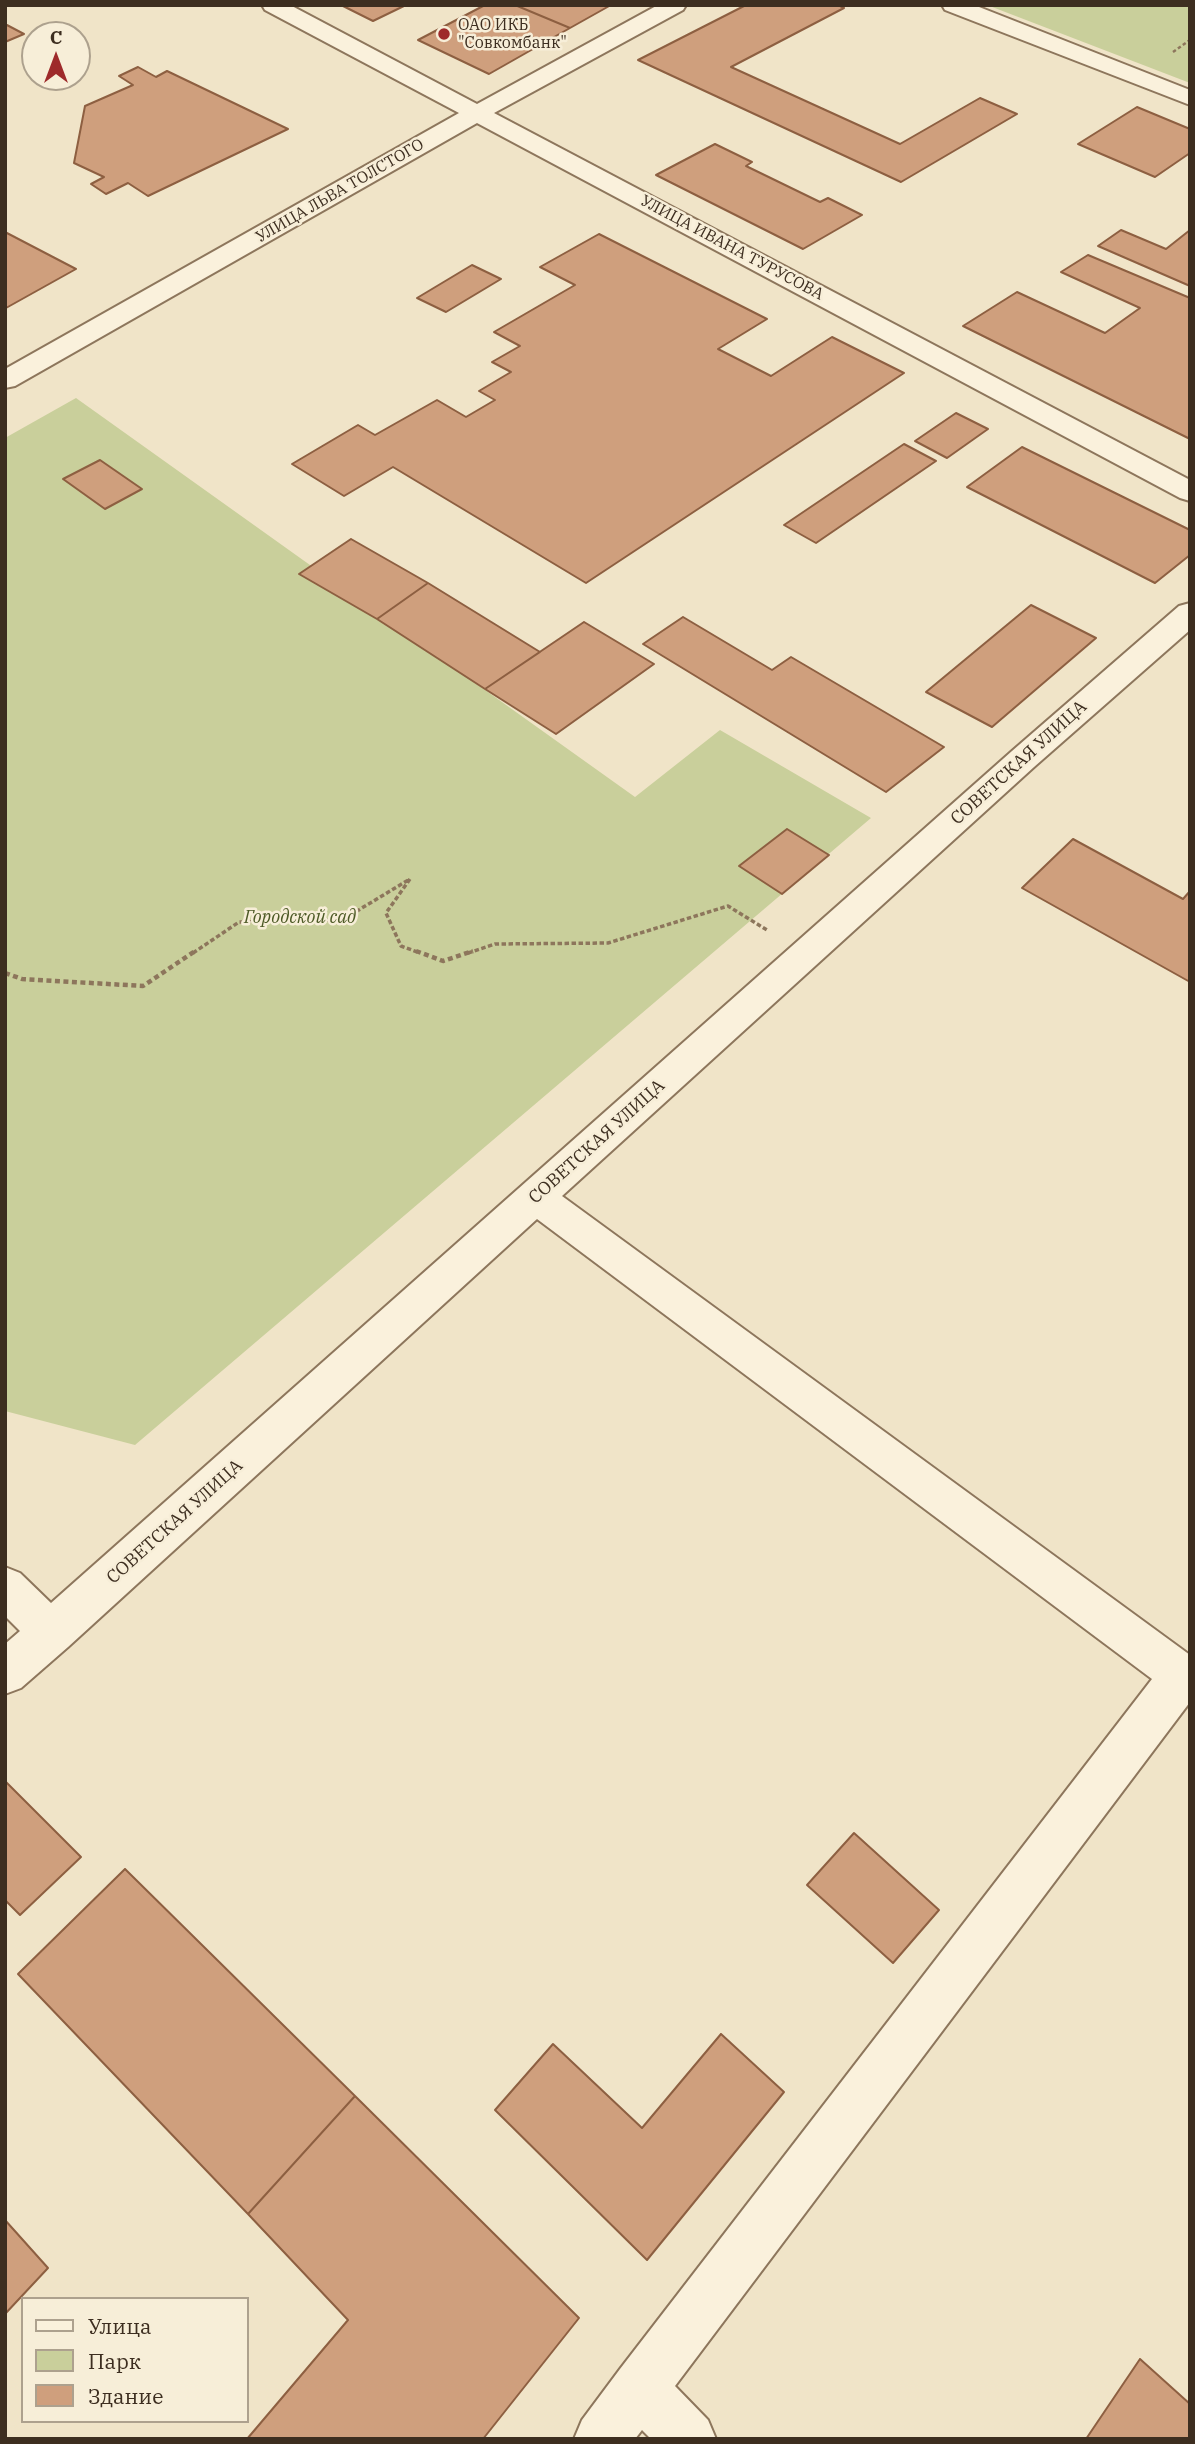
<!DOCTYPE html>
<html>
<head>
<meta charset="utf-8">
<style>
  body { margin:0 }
  #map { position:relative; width:1195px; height:2444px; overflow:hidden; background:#f0e4c8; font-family:"IBM Plex Serif",serif }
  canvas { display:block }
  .frame { position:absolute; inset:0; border:7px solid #3d2e20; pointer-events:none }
  .legend { position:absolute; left:21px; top:2297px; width:228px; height:126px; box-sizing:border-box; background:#f7eed8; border:2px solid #ada18e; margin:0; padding:9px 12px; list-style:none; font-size:21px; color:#3d2e20 }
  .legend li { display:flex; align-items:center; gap:14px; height:35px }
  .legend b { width:35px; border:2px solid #ada18e }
  .north { position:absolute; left:21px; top:21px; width:70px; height:70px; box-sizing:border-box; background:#f7eed8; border:2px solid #ada18e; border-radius:50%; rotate:0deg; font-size:19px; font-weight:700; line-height:28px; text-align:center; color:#3d2e20 }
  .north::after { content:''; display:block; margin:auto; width:24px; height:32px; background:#9e2a2b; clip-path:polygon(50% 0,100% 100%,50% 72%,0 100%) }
</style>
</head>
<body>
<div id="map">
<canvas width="1195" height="2444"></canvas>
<div class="frame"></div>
<ul class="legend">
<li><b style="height:9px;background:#faf1dc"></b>Улица</li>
<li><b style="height:19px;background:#c9cf9b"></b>Парк</li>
<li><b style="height:19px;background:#cf9f7d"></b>Здание</li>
</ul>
<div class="north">С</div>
</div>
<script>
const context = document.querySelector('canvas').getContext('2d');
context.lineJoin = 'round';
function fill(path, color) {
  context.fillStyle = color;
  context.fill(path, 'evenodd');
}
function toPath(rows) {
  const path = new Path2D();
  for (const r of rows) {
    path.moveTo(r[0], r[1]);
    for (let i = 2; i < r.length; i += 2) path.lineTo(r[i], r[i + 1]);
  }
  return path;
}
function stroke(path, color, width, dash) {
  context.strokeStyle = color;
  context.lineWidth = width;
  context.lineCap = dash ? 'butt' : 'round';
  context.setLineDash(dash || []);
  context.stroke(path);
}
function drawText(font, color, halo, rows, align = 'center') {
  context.font = font + ' "IBM Plex Serif",serif';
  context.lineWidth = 5;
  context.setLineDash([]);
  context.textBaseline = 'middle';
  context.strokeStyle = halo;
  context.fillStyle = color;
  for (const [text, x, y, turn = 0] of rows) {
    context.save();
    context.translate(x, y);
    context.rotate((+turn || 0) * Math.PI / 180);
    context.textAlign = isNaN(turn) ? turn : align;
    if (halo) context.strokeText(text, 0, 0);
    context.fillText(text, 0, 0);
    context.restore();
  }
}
fill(toPath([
  [987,5,1190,5,1190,83],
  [76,398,635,797,720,730,871,818,135,1445,5,1411,5,438]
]), '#c9cf9b');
const building = toPath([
  [341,5,406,5,373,21,341,5],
  [485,5,515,5,570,28,489,74,418,40,485,5],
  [515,5,611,5,570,28,515,5],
  [746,5,838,5,844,8,731,67,900,144,980,98,1017,114,901,182,638,60,746,5],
  [5,24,24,34,5,42,5,24],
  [138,67,156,77,167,71,288,129,148,196,128,183,106,194,91,184,104,177,74,163,85,106,133,85,119,76,138,67],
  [1137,107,1190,129,1190,153,1155,177,1078,144,1137,107],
  [715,144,752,162,746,166,820,202,828,198,862,215,803,249,656,175,715,144],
  [1121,230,1166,249,1190,230,1190,286,1098,246,1121,230],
  [5,232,76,269,6,308,5,232],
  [599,234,767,319,718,349,771,376,832,337,904,373,586,583,393,467,344,496,292,464,358,425,375,435,437,400,466,417,495,400,479,391,511,372,492,362,520,346,494,332,575,285,540,267,599,234],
  [1088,255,1190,298,1190,439,963,326,1017,292,1105,333,1140,308,1061,272,1088,255],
  [472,265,501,279,446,312,417,298,472,265],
  [956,413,988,429,947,458,915,441,956,413],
  [904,444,936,461,816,543,784,525,904,444],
  [1022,447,1190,530,1190,555,1155,583,967,487,1022,447],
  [100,460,142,489,105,509,63,479,100,460],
  [351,539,428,583,377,619,299,574,351,539],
  [428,583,540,652,485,689,377,619,428,583],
  [1031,605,1096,638,992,727,926,692,1031,605],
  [683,617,772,670,791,657,944,747,886,792,643,644,683,617],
  [584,622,654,664,556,734,485,689,584,622],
  [787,829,829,855,782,894,739,866,787,829],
  [1073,839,1183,899,1190,891,1190,982,1022,888,1073,839],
  [5,1781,81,1857,20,1915,5,1900,5,1781],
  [854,1833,939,1910,893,1963,807,1885,854,1833],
  [125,1869,355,2096,248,2214,18,1974,125,1869],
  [721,2034,784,2092,647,2260,495,2110,553,2044,642,2128,721,2034],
  [355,2096,579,2318,483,2439,247,2439,348,2320,248,2214,355,2096],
  [5,2220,48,2268,5,2314,5,2220],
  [1140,2359,1190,2404,1190,2439,1086,2439,1140,2359]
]);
fill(building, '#cf9f7d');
stroke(building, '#8d5f41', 2);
const minor = toPath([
  [262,5,290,5,477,104,658,5,686,5,683,10,494,113,1190,480,1190,501,1180,498,477,123,15,386,5,388,5,369,459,113,265,10,262,5],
  [942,5,974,5,1190,90,1190,105,945,10,942,5],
  [1190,603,1190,630,1034,767,562,1196,1190,1655,1190,1702,675,2386,708,2420,716,2439,651,2439,642,2430,635,2439,574,2439,582,2420,620,2369,1152,1679,537,1219,68,1647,21,1688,5,1694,5,1644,20,1631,5,1616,5,1567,20,1573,51,1603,1012,751,1179,606,1190,603]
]);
stroke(minor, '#8d765c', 4);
stroke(toPath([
  [1173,52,1190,40]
]), '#8d765c', 2.5, [3.5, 2.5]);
stroke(toPath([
  [193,953,239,922,342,920,410,879,386,913,401,946,420,953],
  [468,953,495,944,608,943,728,906,767,930]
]), '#8d765c', 3.5, [4.5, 2.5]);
stroke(toPath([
  [416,951,443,961,473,951],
  [5,973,22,979,143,986,195,951]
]), '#8d765c', 4.5, [5, 3.5]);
fill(minor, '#faf1dc');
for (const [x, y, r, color] of [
  [444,34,7,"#9e2a2b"]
]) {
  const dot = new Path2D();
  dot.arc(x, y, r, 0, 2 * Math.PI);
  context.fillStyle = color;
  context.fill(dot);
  stroke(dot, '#f7eed8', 2.5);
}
drawText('16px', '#3d2e20', '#f7eed8', [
  ["ОАО ИКБ",458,25],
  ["\"Совкомбанк\"",458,43]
], 'left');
drawText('16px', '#3d2e20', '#f7eed8', [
  ["УЛИЦА ЛЬВА ТОЛСТОГО",340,191,-30],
  ["УЛИЦА ИВАНА ТУРУСОВА",732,248,28]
]);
drawText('18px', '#3d2e20', '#f7eed8', [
  ["СОВЕТСКАЯ УЛИЦА",1019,763,-42],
  ["СОВЕТСКАЯ УЛИЦА",597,1142,-42],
  ["СОВЕТСКАЯ УЛИЦА",175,1522,-42]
]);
drawText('italic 18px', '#4d5a26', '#f7eed8', [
  ["Городской сад",300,918]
]);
</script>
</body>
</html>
